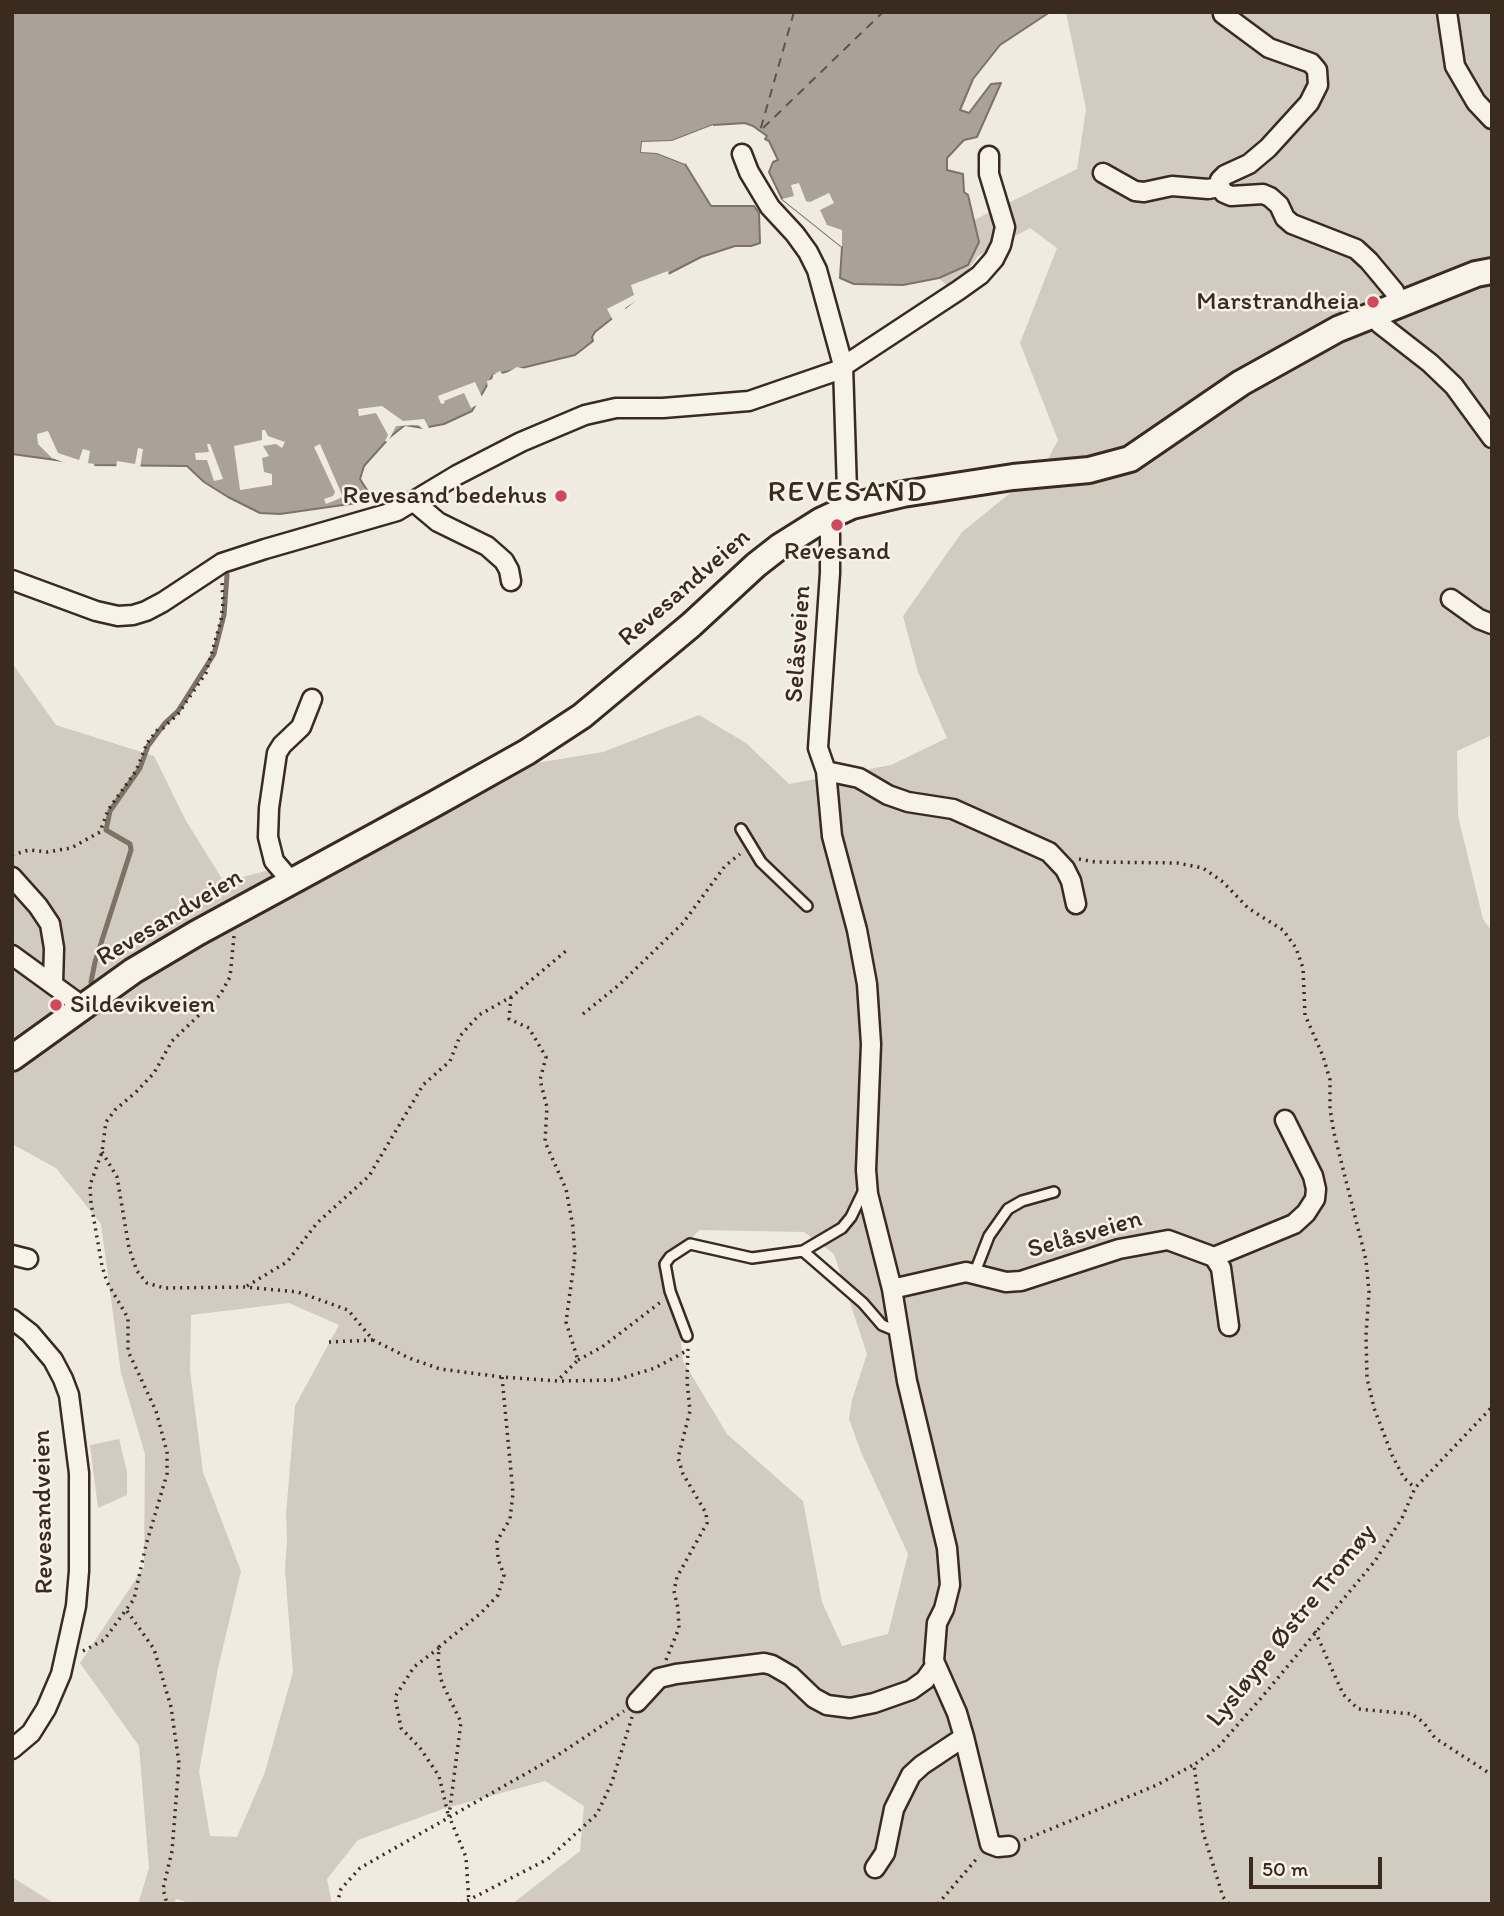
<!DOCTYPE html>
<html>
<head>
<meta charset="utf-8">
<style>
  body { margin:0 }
  #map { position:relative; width:1504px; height:1916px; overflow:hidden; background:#efebe0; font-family:Itim,sans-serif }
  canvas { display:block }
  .frame { position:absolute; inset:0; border:14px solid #3b2a1e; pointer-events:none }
  .scale { position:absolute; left:1249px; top:1857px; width:133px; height:32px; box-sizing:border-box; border:4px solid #3b2a1e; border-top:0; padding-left:9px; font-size:21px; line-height:24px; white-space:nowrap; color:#3b2a1e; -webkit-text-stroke:5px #f7f3e8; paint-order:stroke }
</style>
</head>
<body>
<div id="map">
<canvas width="1504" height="1916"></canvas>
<div class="frame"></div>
<div class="scale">50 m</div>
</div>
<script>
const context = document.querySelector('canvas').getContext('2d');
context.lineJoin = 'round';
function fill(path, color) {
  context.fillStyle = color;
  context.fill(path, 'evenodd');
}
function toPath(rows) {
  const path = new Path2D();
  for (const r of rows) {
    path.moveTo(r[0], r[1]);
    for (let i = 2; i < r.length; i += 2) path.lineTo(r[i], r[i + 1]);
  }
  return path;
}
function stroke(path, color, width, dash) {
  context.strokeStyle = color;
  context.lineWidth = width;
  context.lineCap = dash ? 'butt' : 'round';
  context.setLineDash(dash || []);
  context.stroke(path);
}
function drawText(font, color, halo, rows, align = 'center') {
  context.font = font + ' Itim,sans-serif';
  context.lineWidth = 5;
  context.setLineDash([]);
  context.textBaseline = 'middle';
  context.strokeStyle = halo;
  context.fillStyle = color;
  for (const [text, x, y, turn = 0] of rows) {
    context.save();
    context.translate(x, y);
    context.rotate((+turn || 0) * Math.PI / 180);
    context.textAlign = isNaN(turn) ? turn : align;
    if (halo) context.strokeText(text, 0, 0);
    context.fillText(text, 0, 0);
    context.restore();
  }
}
fill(toPath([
  [1066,12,1492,12,1492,735,1457,751,1458,816,1483,919,1492,932,1492,1904,512,1904,580,1851,584,1806,545,1781,443,1809,358,1840,327,1879,332,1904,193,1904,176,1899,174,1904,138,1904,149,1868,139,1746,80,1663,144,1567,145,1454,121,1373,101,1224,56,1168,12,1144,12,663,56,725,154,756,185,819,224,882,311,859,400,804,500,769,603,752,699,715,746,743,789,784,891,765,947,738,918,672,903,616,962,532,1045,465,1058,440,1020,343,1057,248,1030,228,978,256,968,270,947,286,939,278,968,264,979,242,974,220,1077,169,1086,109],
  [699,1230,804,1232,834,1254,867,1354,852,1400,849,1419,861,1452,908,1554,888,1634,842,1646,822,1602,803,1501,727,1434,683,1361,672,1260],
  [289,1303,339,1325,295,1406,286,1515,287,1539,285,1570,293,1672,265,1772,237,1837,210,1836,199,1771,218,1668,241,1571,203,1472,190,1371,191,1315],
  [119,1439,127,1472,127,1495,98,1508,90,1445],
  [12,1877,55,1904,12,1904]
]), '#d1cbc0');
const water = toPath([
  [12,12,1050,12,1000,45,973,79,960,110,969,113,991,84,1001,83,977,137,964,140,947,158,947,170,963,174,964,192,968,195,979,242,968,265,939,278,903,285,854,284,840,278,842,247,782,199,769,172,773,162,778,160,769,141,765,139,767,136,753,126,745,123,713,125,672,141,642,142,641,152,657,153,685,164,711,206,754,206,759,213,760,243,751,246,735,246,701,257,668,274,595,332,592,337,593,341,575,355,493,375,472,411,444,424,423,428,405,425,390,437,364,466,360,479,369,493,357,503,280,514,260,513,228,497,204,482,187,466,92,465,12,454,12,12]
]);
fill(water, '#aaa296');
stroke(water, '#7e7266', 2);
fill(toPath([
  [713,125,713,129,673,144,645,145,645,149,659,150,686,161,685,164,657,153,641,152,642,142,672,141],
  [799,183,806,201,810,202,829,193,834,203,820,210,827,225,842,230,842,247,782,199,794,196,791,185],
  [668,271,669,275,676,275,625,308,627,312,614,322,607,309,634,295,631,285],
  [517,367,530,370,495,378,488,390,487,381,493,379,493,375,500,371,503,375],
  [475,382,483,399,481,403,471,408,464,393,444,401,445,403,441,404,438,396],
  [382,406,403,421,424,419,429,428,424,430,418,425,396,426,388,442,385,441,388,435,376,413,359,416,358,409],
  [262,430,265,430,268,436,285,442,282,448,276,444,263,446,269,456,262,458,264,472,272,474,272,485,240,490,234,446,262,440],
  [48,431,58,453,79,460,83,449,90,451,88,463,94,464,95,468,71,465,52,458,38,444,37,434],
  [207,444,210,444,223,479,214,481,207,460,196,460,195,453,209,452],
  [320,444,343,497,326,504,324,499,333,496,335,492,314,447],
  [138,448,143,449,140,469,116,468,117,461,135,464]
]), '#efebe0');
stroke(toPath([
  [91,982,95,962,131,850,130,844,106,830,110,811,140,768,148,746,165,723,178,711,214,654,224,615,227,575]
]), '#7e7266', 5);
stroke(toPath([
  [794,12,760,131,883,12]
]), '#625448', 2, [9, 7]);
const service = toPath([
  [741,829,761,862,807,906],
  [803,1251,842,1228,851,1217,865,1188],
  [975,1272,989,1236,1008,1209,1022,1201,1054,1192],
  [687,1336,670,1291,665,1264,670,1257,690,1244,752,1258,803,1251,863,1303,882,1325,899,1332]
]);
const minor = toPath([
  [1447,12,1455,66,1476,102,1492,119],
  [1223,14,1269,48,1311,63,1317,70,1318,85,1309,103,1268,148,1249,164,1225,175,1220,180,1220,187,1224,193,1231,196,1263,194,1270,197,1279,205,1285,218,1292,224,1356,249,1369,261,1394,291,1400,303],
  [742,154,749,172,770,207,795,234,808,252,817,270,843,365,847,491,852,506],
  [1103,173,1135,191,1144,192,1172,186,1208,189,1220,187],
  [1373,315,1380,324,1430,363,1454,386,1492,438],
  [413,501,438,522,487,546,504,561,509,570,511,581],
  [822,520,830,534,830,573,818,748,826,771,832,836,857,930,867,984,871,1044,866,1170,868,1194,892,1289,907,1381,947,1548,950,1585,944,1609,937,1623,934,1661,957,1713,964,1737,990,1844,998,1847,1009,1846],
  [12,580,96,611,118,616,133,615,146,611,163,602,222,563,265,549,397,511,457,475,521,442,585,415,616,408,663,408,749,401,836,371,959,290,980,275,994,259,1001,245,1005,227,989,174,989,156],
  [1451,599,1479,619,1492,624],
  [826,771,859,778,888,795,908,802,953,809,1049,852,1065,869,1071,881,1076,904],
  [12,877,38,906,50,924,54,948,53,984],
  [291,881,274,861,268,837,269,808,277,753,282,745,301,727,312,699],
  [12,955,74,1000,79,1008],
  [12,1255,28,1259],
  [1214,1257,1221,1268,1229,1326],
  [892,1289,966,1272,1006,1282,1021,1281,1119,1249,1168,1240,1214,1257,1294,1224,1306,1213,1315,1199,1316,1189,1313,1176,1285,1120],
  [12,1319,30,1333,53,1360,63,1379,69,1395,79,1473,79,1571,76,1606,61,1674,46,1709,31,1733,12,1749],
  [637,1702,659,1678,676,1674,764,1663,772,1665,791,1676,814,1698,827,1705,850,1708,874,1703,911,1690,925,1680,935,1666],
  [875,1868,885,1853,894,1809,911,1775,922,1765,964,1737]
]);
const secondary = toPath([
  [12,1058,133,971,197,933,436,803,527,752,582,716,691,625,756,565,779,547,822,520,852,506,903,494,1013,477,1089,470,1130,459,1241,383,1338,329,1476,274,1492,271]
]);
stroke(service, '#3b2a1e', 14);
stroke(minor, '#3b2a1e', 23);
stroke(secondary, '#3b2a1e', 30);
stroke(toPath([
  [12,855,29,850,47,852,71,848,100,832,108,810,136,771,147,743,158,729,163,728,178,714,206,673,221,620,223,603,222,581],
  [1079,859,1095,862,1177,863,1203,868,1223,882,1248,908,1283,930,1296,948,1303,968,1305,1015,1323,1056,1330,1080,1330,1109,1334,1133,1366,1260,1369,1292,1366,1335,1367,1378,1374,1408,1392,1455,1404,1478,1415,1488],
  [511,997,509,1019,529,1028,546,1057,540,1080,547,1107,545,1142,566,1189,573,1227,575,1256,566,1322,578,1360,558,1380],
  [583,1014,619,985,683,923,725,866,740,854],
  [102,1152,117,1177,129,1248,137,1271,147,1283,164,1288,245,1287,298,1292,348,1310,373,1340,409,1358,440,1369,502,1377,557,1381,616,1380,655,1368,688,1350],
  [247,1286,287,1262,317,1223,369,1176,423,1085,450,1061,460,1036,479,1015,511,997,567,950],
  [329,1342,373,1340],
  [578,1360,602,1347,662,1301],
  [127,1611,154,1649,171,1707,179,1763,172,1851,163,1889,167,1904],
  [1315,1631,1343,1694,1358,1709,1412,1714,1424,1723,1435,1738,1492,1775],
  [439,1648,414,1667,395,1697,401,1728,420,1748,439,1776,448,1814],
  [83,1651,104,1640,134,1599,146,1545,167,1474,167,1452,156,1411,128,1351,128,1318,107,1282,102,1266,91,1203,90,1185,102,1152,106,1122,115,1110,136,1092,154,1073,172,1041,220,995,230,977,234,936],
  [666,1660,679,1628,678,1608,674,1591,677,1577,707,1523,706,1513,683,1474,678,1458,690,1411,687,1381,688,1348],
  [1024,1840,1157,1785,1193,1765],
  [337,1904,341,1889,360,1868,555,1757,624,1711],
  [461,1904,548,1859,597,1814,612,1782,632,1717],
  [469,1904,466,1857,449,1816,461,1722,442,1683,438,1663,439,1647,481,1613,498,1595,504,1575,498,1559,497,1541,510,1519,513,1493,502,1377],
  [938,1904,979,1856],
  [1229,1904,1223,1897,1203,1832,1194,1765,1219,1746,1262,1697,1375,1561,1402,1518,1415,1488,1492,1407]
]), '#3b2a1e', 3.5, [2, 5]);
stroke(service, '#f7f3e8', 9);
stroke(minor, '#f7f3e8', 18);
stroke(secondary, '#f7f3e8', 24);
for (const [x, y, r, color] of [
  [1373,302,7,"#d1495b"],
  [561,496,7,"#d1495b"],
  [837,525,7,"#d1495b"],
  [56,1005,7,"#d1495b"]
]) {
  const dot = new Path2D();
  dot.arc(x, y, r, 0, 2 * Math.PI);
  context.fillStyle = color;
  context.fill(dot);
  stroke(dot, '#f7f3e8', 2.5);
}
drawText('26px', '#3b2a1e', '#f7f3e8', [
  ["Marstrandheia",1359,302],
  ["Revesand bedehus",547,496],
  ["Revesand",837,552,"center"],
  ["Sildevikveien",70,1005,"left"]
], 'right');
drawText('26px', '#3b2a1e', '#f7f3e8', [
  ["Revesandveien",685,588,-41],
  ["Selåsveien",799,644,-86],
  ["Revesandveien",170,918,-31],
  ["Selåsveien",1085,1235,-16],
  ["Revesandveien",44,1512,-91],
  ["Lysløype Østre Tromøy",1292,1626,-51]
]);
context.letterSpacing = '2px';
drawText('30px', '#3b2a1e', '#f7f3e8', [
  ["REVESAND",848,493]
]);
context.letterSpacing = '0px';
</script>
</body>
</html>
